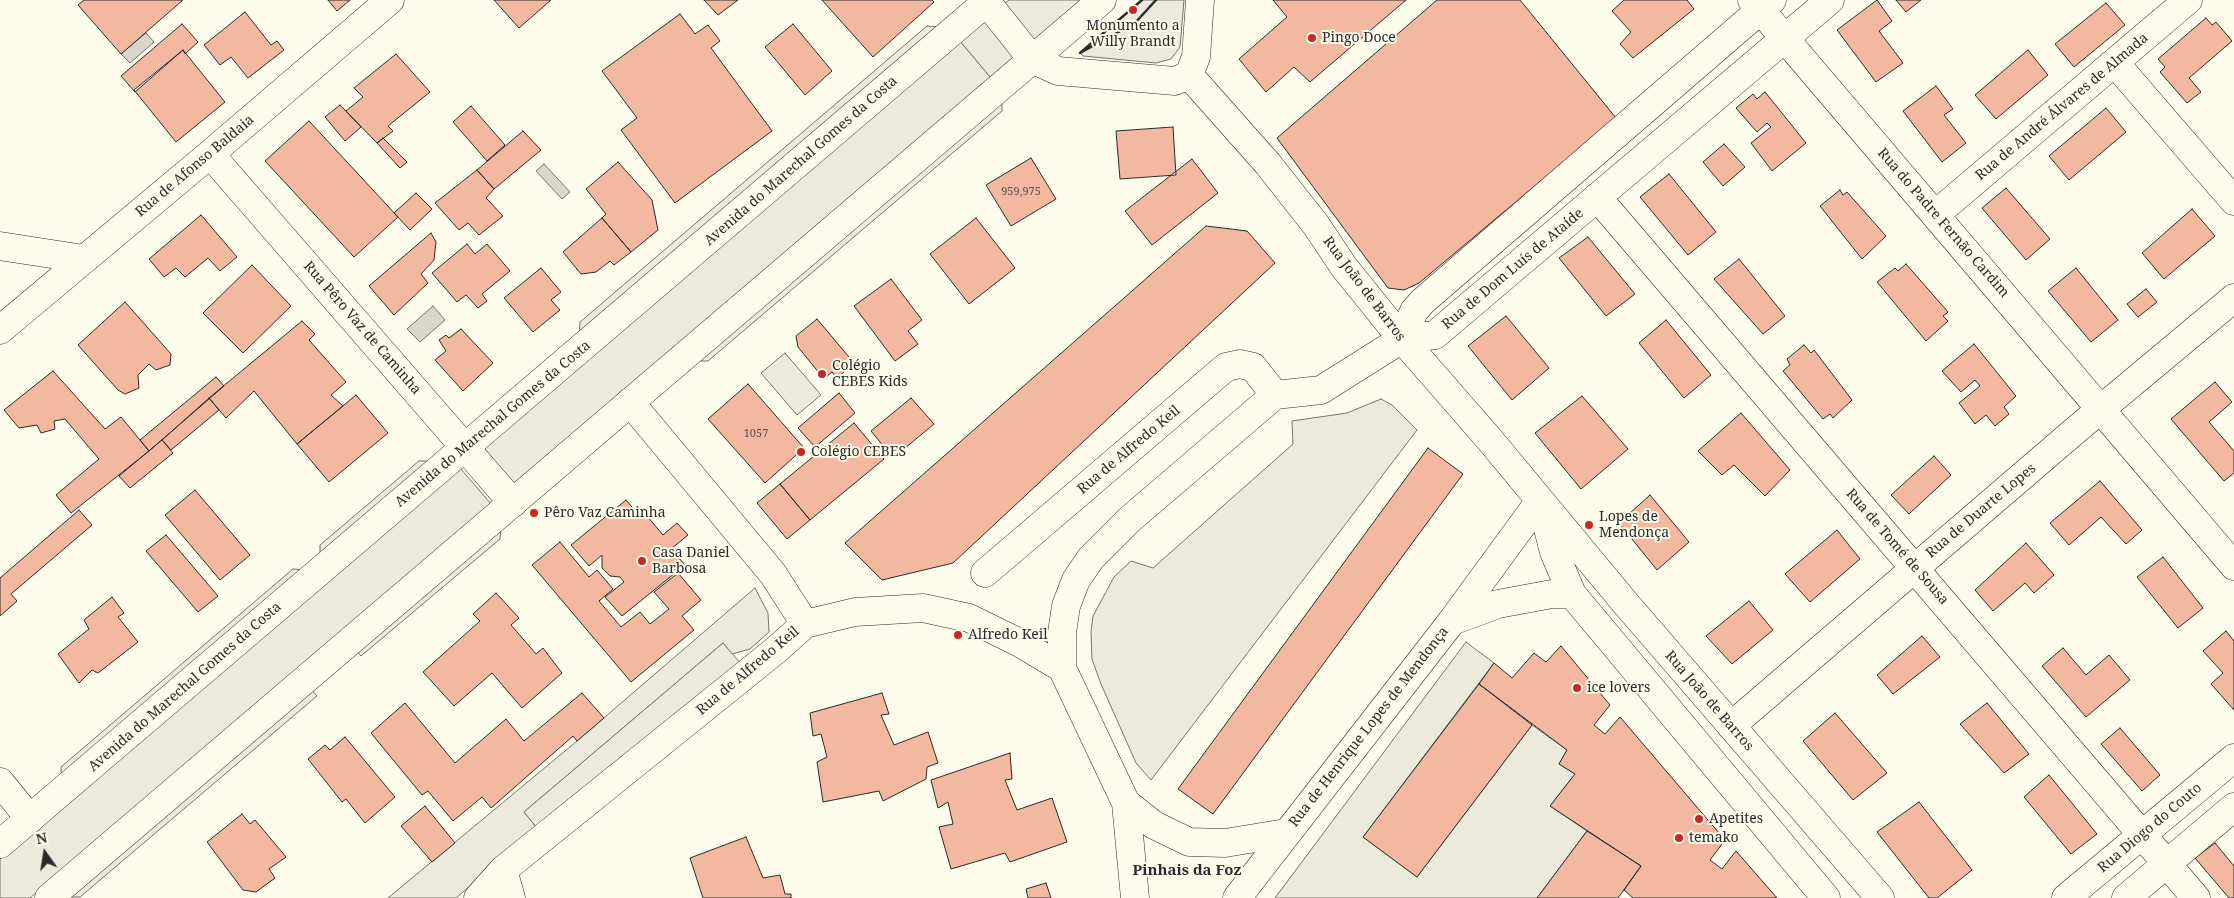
<!DOCTYPE html>
<html>
<head>
<meta charset="utf-8">
<style>
  body { margin:0 }
  #map { position:relative; width:2234px; height:898px; overflow:hidden; background:#fdfbea; font-family:"Noto Serif",serif }
  canvas { display:block }
  .north { position:absolute; left:20px; top:828px; width:50px; height:50px; -webkit-text-stroke:4px #fdfbea; paint-order:stroke; rotate:347deg; font-size:14px; font-weight:700; line-height:20px; text-align:center; color:#2b2b2b }
  .north::after { content:''; display:block; margin:auto; width:18px; height:22px; background:#2b2b2b; clip-path:polygon(50% 0,100% 100%,50% 72%,0 100%) }
</style>
</head>
<body>
<div id="map">
<canvas width="2234" height="898"></canvas>
<div class="north">N</div>
</div>
<script>
const context = document.querySelector('canvas').getContext('2d');
context.lineJoin = 'round';
function fill(path, color) {
  context.fillStyle = color;
  context.fill(path, 'evenodd');
}
function toPath(rows) {
  const path = new Path2D();
  for (const r of rows) {
    path.moveTo(r[0], r[1]);
    for (let i = 2; i < r.length; i += 2) path.lineTo(r[i], r[i + 1]);
  }
  return path;
}
function stroke(path, color, width, dash) {
  context.strokeStyle = color;
  context.lineWidth = width;
  context.lineCap = dash ? 'butt' : 'round';
  context.setLineDash(dash || []);
  context.stroke(path);
}
function drawText(font, color, halo, rows, align = 'center') {
  context.font = font + ' "Noto Serif",serif';
  context.lineWidth = 4;
  context.setLineDash([]);
  context.textBaseline = 'middle';
  context.strokeStyle = halo;
  context.fillStyle = color;
  for (const [text, x, y, turn = 0] of rows) {
    context.save();
    context.translate(x, y);
    context.rotate((+turn || 0) * Math.PI / 180);
    context.textAlign = isNaN(turn) ? turn : align;
    if (halo) context.strokeText(text, 0, 0);
    context.fillText(text, 0, 0);
    context.restore();
  }
}
const green = toPath([
  [1009,0,1083,0,1035,41,1003,5,1009,0],
  [1142,0,1184,0,1180,47,1171,59,1156,63,1083,56,1080,53,1142,0],
  [960,41,991,78,515,485,484,448,960,41],
  [785,353,821,395,797,415,761,373,785,353],
  [1381,399,1392,405,1417,430,1151,780,1136,763,1101,684,1092,659,1091,632,1093,616,1114,577,1131,561,1153,568,1293,444,1292,421,1347,413,1381,399],
  [460,468,491,504,30,898,0,898,0,859,460,468],
  [755,588,768,613,769,632,750,649,732,654,723,643,524,812,537,828,456,898,388,898,577,741,755,588],
  [1466,642,1494,663,1363,837,1417,877,1532,725,1567,750,1559,764,1575,774,1550,806,1587,831,1537,898,1275,898,1466,642]
]);
fill(green, '#ecebdb');
stroke(green, '#74746e', 1);
const parking = toPath([
  [984,21,1015,58,991,78,960,41,984,21],
  [927,26,939,27,579,335,580,322,927,26],
  [1002,100,1002,111,708,361,697,361,1002,100],
  [419,461,432,461,320,557,320,545,419,461],
  [501,528,500,539,361,656,357,651,501,528],
  [293,569,305,570,61,778,61,767,293,569],
  [723,643,741,664,537,828,524,812,723,643],
  [311,689,317,696,80,897,68,897,311,689]
]);
fill(parking, '#eceadb');
stroke(parking, '#74746e', 1);
const water = toPath([
  [146,33,154,42,130,63,121,54,146,33],
  [544,164,570,192,562,199,536,171,544,164],
  [433,306,445,320,420,342,407,329,433,306]
]);
fill(water, '#d8d7c9');
stroke(water, '#74746e', 1);
const building = toPath([
  [84,0,183,0,121,54,78,5,84,0],
  [328,0,350,0,337,11,328,0],
  [494,0,551,0,519,28,494,0],
  [704,0,738,0,718,15,704,0],
  [822,0,932,0,934,2,873,57,822,0],
  [1273,0,1406,0,1310,82,1294,67,1266,92,1239,59,1287,17,1273,0],
  [1437,0,1520,0,1616,118,1419,283,1404,290,1388,288,1277,138,1437,0],
  [1624,0,1687,0,1694,9,1633,58,1620,44,1631,32,1612,11,1624,0],
  [1877,0,1892,21,1879,31,1903,63,1876,82,1837,30,1877,0],
  [1896,0,1921,0,1906,12,1896,0],
  [2106,3,2125,25,2074,67,2055,44,2106,3],
  [245,12,271,45,277,41,284,50,248,78,231,57,220,65,204,45,245,12],
  [680,14,695,34,708,25,720,41,711,48,772,131,675,203,621,130,637,118,602,71,680,14],
  [2206,18,2212,25,2216,22,2232,41,2189,78,2201,92,2187,103,2160,72,2165,67,2158,59,2206,18],
  [182,24,198,42,185,54,183,50,135,92,121,76,182,24],
  [793,24,832,71,805,95,765,47,793,24],
  [183,50,225,102,176,142,134,90,183,50],
  [2028,50,2048,75,1996,119,1975,95,2028,50],
  [396,54,430,92,388,126,393,131,377,143,346,111,363,97,354,88,396,54],
  [1936,86,1953,109,1944,115,1966,143,1942,162,1903,111,1936,86],
  [1765,92,1806,143,1772,171,1751,143,1771,127,1767,123,1757,132,1736,108,1753,94,1757,99,1765,92],
  [340,105,361,127,345,141,325,117,340,105],
  [471,106,505,145,487,161,453,122,471,106],
  [2106,108,2126,132,2069,180,2049,156,2106,108],
  [309,121,398,217,354,257,265,161,309,121],
  [1173,127,1176,175,1120,179,1116,131,1173,127],
  [523,131,541,150,494,189,477,170,523,131],
  [383,138,407,162,400,168,377,143,383,138],
  [1724,144,1745,167,1723,186,1703,162,1724,144],
  [1031,158,1056,199,1011,226,986,185,1031,158],
  [1192,159,1218,193,1152,245,1125,211,1192,159],
  [618,162,652,200,658,230,631,252,602,218,606,214,586,189,618,162],
  [477,170,494,189,486,198,503,216,479,235,468,223,459,230,435,203,477,170],
  [1669,174,1716,232,1688,255,1640,197,1669,174],
  [2006,188,2050,239,2026,260,1982,208,2006,188],
  [1840,190,1843,195,1847,192,1886,236,1862,259,1820,206,1840,190],
  [416,193,432,209,410,230,394,213,416,193],
  [2192,209,2215,236,2164,279,2142,253,2192,209],
  [201,215,237,257,220,271,208,258,185,277,176,268,164,277,149,259,201,215],
  [602,218,631,252,614,265,610,261,596,272,581,274,563,252,602,218],
  [976,218,1015,268,969,304,930,254,976,218],
  [1206,226,1247,231,1275,263,953,563,882,580,845,543,1206,226],
  [431,233,436,242,434,260,421,274,428,283,394,315,369,286,431,233],
  [1588,237,1635,294,1606,316,1559,258,1588,237],
  [467,244,475,254,487,244,510,271,482,294,487,301,478,308,466,295,457,302,432,273,467,244],
  [1739,259,1785,316,1763,334,1714,279,1739,259],
  [1906,264,1948,312,1943,316,1948,321,1926,341,1877,282,1895,268,1898,271,1906,264],
  [252,265,291,306,243,353,203,313,252,265],
  [541,268,561,292,551,300,560,310,533,332,504,298,541,268],
  [2076,268,2118,320,2091,342,2048,291,2076,268],
  [891,279,922,320,908,331,918,344,895,361,854,306,891,279],
  [2146,289,2157,302,2138,317,2127,304,2146,289],
  [125,302,171,354,170,365,156,370,149,364,138,375,139,388,125,394,118,390,78,345,125,302],
  [1506,316,1549,368,1512,400,1468,346,1506,316],
  [817,319,854,363,837,378,832,372,824,379,798,347,796,336,817,319],
  [1666,320,1711,375,1684,398,1639,343,1666,320],
  [302,321,315,334,309,340,346,382,331,395,343,406,297,444,254,391,226,418,209,398,302,321],
  [461,329,493,363,463,391,435,360,446,351,439,340,446,335,449,338,461,329],
  [1974,344,2016,396,2004,407,2009,414,1995,426,1986,415,1975,424,1959,403,1980,386,1975,380,1961,392,1942,371,1974,344],
  [1804,345,1811,353,1814,350,1852,400,1833,418,1830,414,1823,419,1783,371,1790,365,1787,359,1804,345],
  [53,371,105,429,121,417,149,451,71,513,56,495,99,459,65,419,54,421,55,429,41,433,37,425,19,428,4,410,53,371],
  [216,377,224,386,149,451,140,440,216,377],
  [2215,382,2232,402,2209,422,2234,451,2234,473,2224,481,2171,419,2215,382],
  [748,384,804,448,765,483,708,419,748,384],
  [839,393,855,413,815,447,798,428,839,393],
  [356,395,388,433,329,482,297,444,356,395],
  [1582,396,1628,449,1581,489,1535,433,1582,396],
  [209,398,219,410,171,450,162,440,209,398],
  [911,398,934,424,893,458,871,431,911,398],
  [1741,413,1790,470,1765,496,1734,465,1722,475,1698,451,1741,413],
  [854,423,884,459,810,520,780,484,854,423],
  [162,440,173,453,130,488,119,476,162,440],
  [1428,448,1463,474,1213,814,1178,789,1428,448],
  [1934,456,1951,475,1909,514,1891,495,1934,456],
  [2100,481,2142,530,2126,544,2101,517,2069,545,2050,523,2100,481],
  [780,484,810,520,787,539,757,503,780,484],
  [195,490,250,555,220,580,165,515,195,490],
  [1650,495,1689,542,1657,570,1619,523,1650,495],
  [626,500,637,513,641,509,663,535,677,523,688,535,671,549,685,565,622,616,605,597,624,582,620,577,610,576,602,568,602,555,589,566,571,545,626,500],
  [79,510,92,525,11,594,17,601,0,616,0,578,79,510],
  [1837,530,1860,559,1810,602,1785,574,1837,530],
  [166,535,218,596,198,612,146,551,166,535],
  [560,542,589,577,597,570,613,589,599,601,621,627,640,612,650,624,669,609,654,592,678,573,701,600,682,616,694,630,631,682,532,565,560,542],
  [2026,543,2054,575,2034,593,2025,583,1993,611,1975,590,2026,543],
  [2163,557,2203,608,2178,628,2137,577,2163,557],
  [496,593,519,618,511,625,536,654,543,648,562,673,522,708,492,673,454,706,423,672,480,621,473,614,496,593],
  [112,597,124,613,118,617,138,642,98,673,92,670,79,683,58,654,89,629,84,620,112,597],
  [1749,601,1773,630,1732,664,1706,636,1749,601],
  [2226,631,2234,641,2234,710,2211,684,2223,673,2203,651,2226,631],
  [1922,636,1940,657,1893,694,1877,675,1922,636],
  [1561,646,1610,705,1594,725,1605,734,1620,717,1725,840,1710,860,1722,869,1736,851,1777,898,1633,898,1624,890,1641,866,1550,806,1575,774,1559,764,1567,750,1479,684,1494,663,1512,678,1534,653,1546,662,1561,646],
  [2063,648,2086,675,2109,655,2130,680,2086,717,2042,666,2063,648],
  [1479,684,1532,725,1417,877,1363,837,1479,684],
  [582,693,604,718,577,741,573,736,491,808,482,797,453,821,428,791,422,795,371,733,405,703,455,763,506,719,524,741,582,693],
  [882,693,889,714,881,715,894,745,928,732,938,763,927,767,926,779,883,801,879,791,823,802,817,762,827,757,821,734,813,736,810,713,882,693],
  [1987,703,2029,754,2004,773,1960,724,1987,703],
  [1835,713,1887,773,1853,800,1803,741,1835,713],
  [2120,728,2160,775,2142,791,2101,744,2120,728],
  [345,737,395,797,365,823,346,799,342,802,308,759,325,745,330,750,345,737],
  [1010,753,1012,779,1005,780,1017,810,1052,798,1067,842,1010,862,1005,853,951,869,939,827,953,824,948,802,938,808,931,780,1010,753],
  [2049,775,2097,834,2071,854,2024,797,2049,775],
  [1919,802,1972,870,1937,898,1929,898,1877,832,1919,802],
  [425,806,455,843,432,862,401,826,425,806],
  [242,814,250,824,255,820,286,857,269,869,275,878,256,892,243,890,207,842,242,814],
  [1587,831,1641,866,1618,898,1537,898,1587,831],
  [746,837,763,878,780,875,785,894,791,894,791,898,703,898,690,858,746,837],
  [2215,843,2234,866,2234,898,2229,898,2195,858,2215,843],
  [1046,883,1051,898,1028,898,1026,889,1046,883]
]);
fill(building, '#f2b8a0');
stroke(building, '#2b2b2b', 1);
const minor = toPath([
  [985,0,1032,59,1058,71,1175,81,1189,75,1196,57,1200,0],
  [1752,0,2234,566],
  [2115,63,2234,201],
  [1189,75,1268,164,1316,225,1344,267,1402,339,1490,440,1627,605,1880,898],
  [210,154,513,503],
  [1597,197,2196,898],
  [1936,214,2188,0],
  [0,246,84,259],
  [0,330,210,154,390,0],
  [1402,339,1435,335,1830,0],
  [630,402,773,574,805,624],
  [1544,513,1554,552,1572,594,1826,898],
  [985,573,1226,367,1240,364,1253,367,1275,395],
  [1452,621,1498,604,1552,594,1572,594],
  [1731,726,2077,429,2234,298],
  [0,782,30,819],
  [1126,803,1154,825,1189,842,1225,843,1286,833],
  [503,870,511,898],
  [478,898,503,870,776,650,805,624,855,612,923,608,969,618,1020,643,1062,668],
  [1135,898,1126,803,1062,668,1062,633,1066,606,1076,580,1091,558,1129,520,1275,395,1321,390,1402,339,1414,311,1423,301,1772,0],
  [1237,898,1452,621,1539,502],
  [2066,898,2234,758],
  [2126,898,2234,807]
]);
const major = toPath([
  [0,844,989,0],
  [49,898,1102,0]
]);
stroke(minor, '#2b2b2b', 29);
stroke(major, '#2b2b2b', 29);
stroke(minor, '#fdfbea', 28);
stroke(major, '#fdfbea', 28);
stroke(toPath([
  [1142,0,1080,53,1135,23,1156,0]
]), '#2b2b2b', 2.5);
for (const [x, y, r, color] of [
  [1133,10,5,"#c62828"],
  [1312,38,5,"#c62828"],
  [822,374,5,"#c62828"],
  [801,452,5,"#c62828"],
  [534,513,5,"#c62828"],
  [1589,525,5,"#c62828"],
  [642,561,5,"#c62828"],
  [958,635,5,"#c62828"],
  [1577,688,5,"#c62828"],
  [1699,819,5,"#c62828"],
  [1679,838,5,"#c62828"]
]) {
  const dot = new Path2D();
  dot.arc(x, y, r, 0, 2 * Math.PI);
  context.fillStyle = color;
  context.fill(dot);
  stroke(dot, '#fdfbea', 2);
}
drawText('11px', '#5d4e48', null, [
  ["959,975",1021,192],
  ["1057",756,434]
]);
drawText('14px', '#2b2b2b', '#fdfbea', [
  ["Monumento a",1133,26,"center"],
  ["Willy Brandt",1133,42,"center"],
  ["Pingo Doce",1322,38],
  ["Colégio",832,366],
  ["CEBES Kids",832,382],
  ["Colégio CEBES",811,452],
  ["Pêro Vaz Caminha",544,513],
  ["Lopes de",1599,517],
  ["Mendonça",1599,533],
  ["Casa Daniel",652,553],
  ["Barbosa",652,569],
  ["Alfredo Keil",968,635],
  ["ice lovers",1587,688],
  ["Apetites",1709,819],
  ["temako",1689,838]
], 'left');
drawText('14px', '#2b2b2b', '#fdfbea', [
  ["Rua de André Álvares de Almada",2062,107,-40],
  ["Avenida do Marechal Gomes da Costa",801,161,-41],
  ["Rua de Afonso Baldaia",195,166,-40],
  ["Rua do Padre Fernão Cardim",1943,223,49],
  ["Rua de Dom Luís de Ataíde",1513,269,-40],
  ["Rua João de Barros",1364,289,53],
  ["Rua Pêro Vaz de Caminha",362,328,49],
  ["Avenida do Marechal Gomes da Costa",493,424,-40],
  ["Rua de Alfredo Keil",1129,450,-40],
  ["Rua de Duarte Lopes",1981,511,-40],
  ["Rua de Tomé de Sousa",1897,547,49],
  ["Rua de Alfredo Keil",748,671,-40],
  ["Avenida do Marechal Gomes da Costa",185,687,-41],
  ["Rua João de Barros",1709,701,49],
  ["Rua de Henrique Lopes de Mendonça",1369,727,-52],
  ["Rua Diogo do Couto",2150,828,-40]
]);
drawText('bold 15px', '#2b2b2b', '#fdfbea', [
  ["Pinhais da Foz",1187,871]
]);
</script>
</body>
</html>
